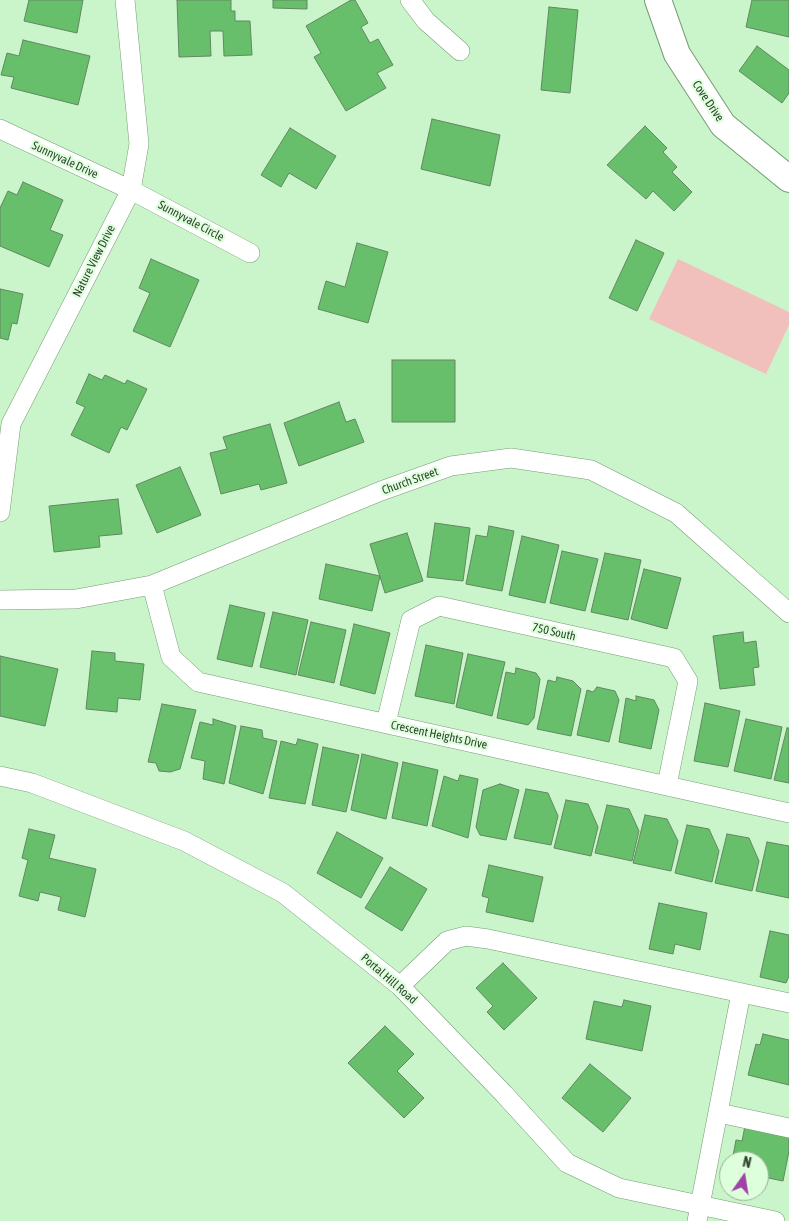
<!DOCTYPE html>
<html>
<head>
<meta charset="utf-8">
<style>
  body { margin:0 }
  #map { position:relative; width:789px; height:1221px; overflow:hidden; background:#caf4c9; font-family:"Asap Condensed",sans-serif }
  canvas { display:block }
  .north { position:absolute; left:719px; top:1151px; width:50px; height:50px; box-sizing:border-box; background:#ddffdc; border:1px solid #99b398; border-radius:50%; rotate:13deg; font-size:14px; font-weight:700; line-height:20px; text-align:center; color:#324231 }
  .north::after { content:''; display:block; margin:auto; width:18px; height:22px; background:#a141a9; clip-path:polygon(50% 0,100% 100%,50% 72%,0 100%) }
</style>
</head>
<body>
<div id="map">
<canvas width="789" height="1221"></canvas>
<div class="north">N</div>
</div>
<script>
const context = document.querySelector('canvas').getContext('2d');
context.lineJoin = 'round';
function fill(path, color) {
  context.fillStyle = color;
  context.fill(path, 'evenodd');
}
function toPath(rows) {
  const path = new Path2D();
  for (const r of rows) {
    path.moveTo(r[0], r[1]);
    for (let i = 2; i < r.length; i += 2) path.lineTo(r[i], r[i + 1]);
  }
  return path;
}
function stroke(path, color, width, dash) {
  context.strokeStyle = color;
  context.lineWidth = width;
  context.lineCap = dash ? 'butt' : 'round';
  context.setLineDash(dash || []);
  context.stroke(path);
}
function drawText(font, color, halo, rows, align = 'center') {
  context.font = font + ' "Asap Condensed",sans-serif';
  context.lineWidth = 4.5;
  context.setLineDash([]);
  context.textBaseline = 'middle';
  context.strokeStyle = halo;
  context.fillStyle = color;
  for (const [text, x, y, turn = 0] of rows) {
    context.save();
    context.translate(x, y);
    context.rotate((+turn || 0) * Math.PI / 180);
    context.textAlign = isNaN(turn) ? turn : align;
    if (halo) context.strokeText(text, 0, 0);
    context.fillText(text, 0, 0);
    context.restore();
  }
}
fill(toPath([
  [678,259,789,312,789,325,766,374,649,319]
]), '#f1c0bc');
const building = toPath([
  [29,0,83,0,77,33,24,21,29,0],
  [177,0,231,0,231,11,235,11,235,21,250,21,252,55,224,56,223,31,210,31,211,56,179,57,177,0],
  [273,0,307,0,307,9,273,8,273,0],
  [351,0,355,0,368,23,361,27,370,43,378,39,393,65,377,73,386,88,346,111,314,57,321,53,306,26,351,0],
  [752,0,789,0,789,37,746,27,752,0],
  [549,7,578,10,570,93,541,90,549,7],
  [23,40,90,56,78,105,11,88,14,77,1,75,7,53,19,56,23,40],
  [757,46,789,70,789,93,782,103,739,71,757,46],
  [432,119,500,135,490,186,421,169,432,119],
  [645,126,667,148,663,152,677,167,672,172,692,192,674,211,653,191,646,199,607,165,645,126],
  [290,128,336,156,316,189,289,173,281,187,261,175,290,128],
  [23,182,63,200,50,230,63,235,49,267,0,246,0,208,8,191,17,195,23,182],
  [636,240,664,253,637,311,609,298,636,240],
  [357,243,388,252,368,323,318,309,326,281,345,287,357,243],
  [151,259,199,280,170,347,133,331,150,293,139,288,151,259],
  [0,289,23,294,17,324,12,323,8,340,0,338,0,289],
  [392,360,455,360,455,422,392,422,392,360],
  [89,374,102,380,105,375,125,384,127,380,147,389,127,430,121,427,109,453,71,435,85,407,76,403,89,374],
  [339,402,346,422,355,419,364,442,299,466,284,423,339,402],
  [270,424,287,483,261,490,259,484,221,494,210,453,227,449,223,437,270,424],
  [180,467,201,515,157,533,136,485,180,467],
  [118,499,122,534,99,536,100,547,54,552,49,506,118,499],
  [435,523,470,528,463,581,427,577,435,523],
  [489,526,514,531,502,591,466,584,476,535,487,537,489,526],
  [407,533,423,581,385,593,370,544,407,533],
  [522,536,559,545,545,603,509,595,522,536],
  [562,551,598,559,585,611,550,603,562,551],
  [605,553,641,560,628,620,591,612,605,553],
  [326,564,380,576,372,611,319,599,326,564],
  [644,569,681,578,667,629,631,619,644,569],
  [230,605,265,613,252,667,217,659,230,605],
  [273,612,308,620,296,675,260,667,273,612],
  [311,622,346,630,334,683,298,675,311,622],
  [354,624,390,633,375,694,340,685,354,624],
  [743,632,744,643,756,641,759,667,753,668,755,685,720,689,713,636,743,632],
  [426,645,463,653,454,704,415,696,426,645],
  [92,651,115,653,115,661,144,664,140,700,118,698,117,712,86,709,92,651],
  [468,654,505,662,492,716,456,707,468,654],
  [0,656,58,669,45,726,0,716,0,656],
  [516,668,536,673,540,679,534,718,528,725,497,718,506,672,515,674,516,668],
  [557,677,573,681,581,689,571,736,537,729,548,680,556,682,557,677],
  [597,687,615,691,619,700,609,742,577,735,587,690,593,692,597,687],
  [636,696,654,700,659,710,651,749,619,742,626,698,636,701,636,696],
  [705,703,740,711,728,767,694,761,705,703],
  [162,704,196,710,180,769,170,772,159,771,156,763,148,762,162,704],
  [213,719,236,726,224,784,203,779,205,761,191,758,200,722,213,725,213,719],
  [746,719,782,727,771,779,734,771,746,719],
  [241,726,262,730,263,738,277,741,263,794,229,783,241,726],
  [787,728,789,728,789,783,774,780,787,728],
  [298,739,318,744,305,804,269,798,281,741,296,745,298,739],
  [323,747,359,755,346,812,312,805,323,747],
  [362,754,398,763,386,819,351,810,362,754],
  [403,762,438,770,427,826,392,818,403,762],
  [460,775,478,779,468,838,432,826,444,776,458,781,460,775],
  [500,784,519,790,506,840,480,835,476,827,483,790,500,784],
  [526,789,548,793,558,816,551,845,514,838,526,789],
  [566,800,588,804,598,827,591,856,554,848,566,800],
  [607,805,629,809,639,831,632,861,595,853,607,805],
  [645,815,667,819,678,841,671,871,633,863,645,815],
  [687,825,709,829,719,851,712,882,675,873,687,825],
  [29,829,55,835,49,858,96,869,85,917,58,910,61,897,40,892,38,901,19,896,28,860,22,858,29,829],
  [337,832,383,858,361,898,317,873,337,832],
  [727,834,749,838,759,861,752,891,715,883,727,834],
  [767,842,789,846,789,898,756,891,767,842],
  [489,865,543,877,533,922,486,912,489,898,482,896,489,865],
  [390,867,427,889,402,931,365,908,390,867],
  [659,903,707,913,700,950,675,944,673,954,649,949,659,903],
  [770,931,789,935,789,976,786,983,760,977,770,931],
  [503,963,537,998,504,1030,487,1012,493,1006,476,988,503,963],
  [624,1000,651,1006,642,1051,586,1039,594,1001,622,1007,624,1000],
  [385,1026,414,1054,397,1071,424,1098,404,1118,348,1063,385,1026],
  [763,1034,789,1040,789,1085,748,1075,756,1044,760,1045,763,1034],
  [590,1064,631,1098,603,1132,562,1098,590,1064],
  [745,1126,789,1135,789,1151,783,1181,759,1176,759,1161,732,1161,736,1140,742,1141,745,1126]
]);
fill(building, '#68bf6b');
stroke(building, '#618761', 1);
const minor = toPath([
  [410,0,426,21,460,51],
  [0,129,131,190,250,253],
  [0,512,11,424,131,190,139,144,125,0],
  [152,585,171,657,198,682,789,813],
  [0,600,76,599,152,585,381,491,451,466,511,458,591,470,676,513,789,613],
  [386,723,411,620,439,606,674,658,688,681,667,785],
  [0,776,32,783,184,841,283,893,400,986,504,1094,567,1163,619,1188,775,1221],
  [400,986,447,941,466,936,488,939,789,1003],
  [719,1113,789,1128],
  [697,1221,741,993]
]);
const secondary = toPath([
  [658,0,677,54,723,125,789,179]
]);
stroke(minor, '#759c75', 20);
stroke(secondary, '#759c75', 28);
stroke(minor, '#fff', 19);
stroke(secondary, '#fff', 26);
drawText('12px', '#324231', '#ddffdc', [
  ["Cove Drive",708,101,56],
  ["Sunnyvale Drive",65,160,25],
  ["Sunnyvale Circle",191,221,28],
  ["Nature View Drive",94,261,-63],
  ["Church Street",410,481,-20],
  ["750 South",554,632,13],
  ["Crescent Heights Drive",439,735,12],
  ["Portal Hill Road",389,979,41]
]);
</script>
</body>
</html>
